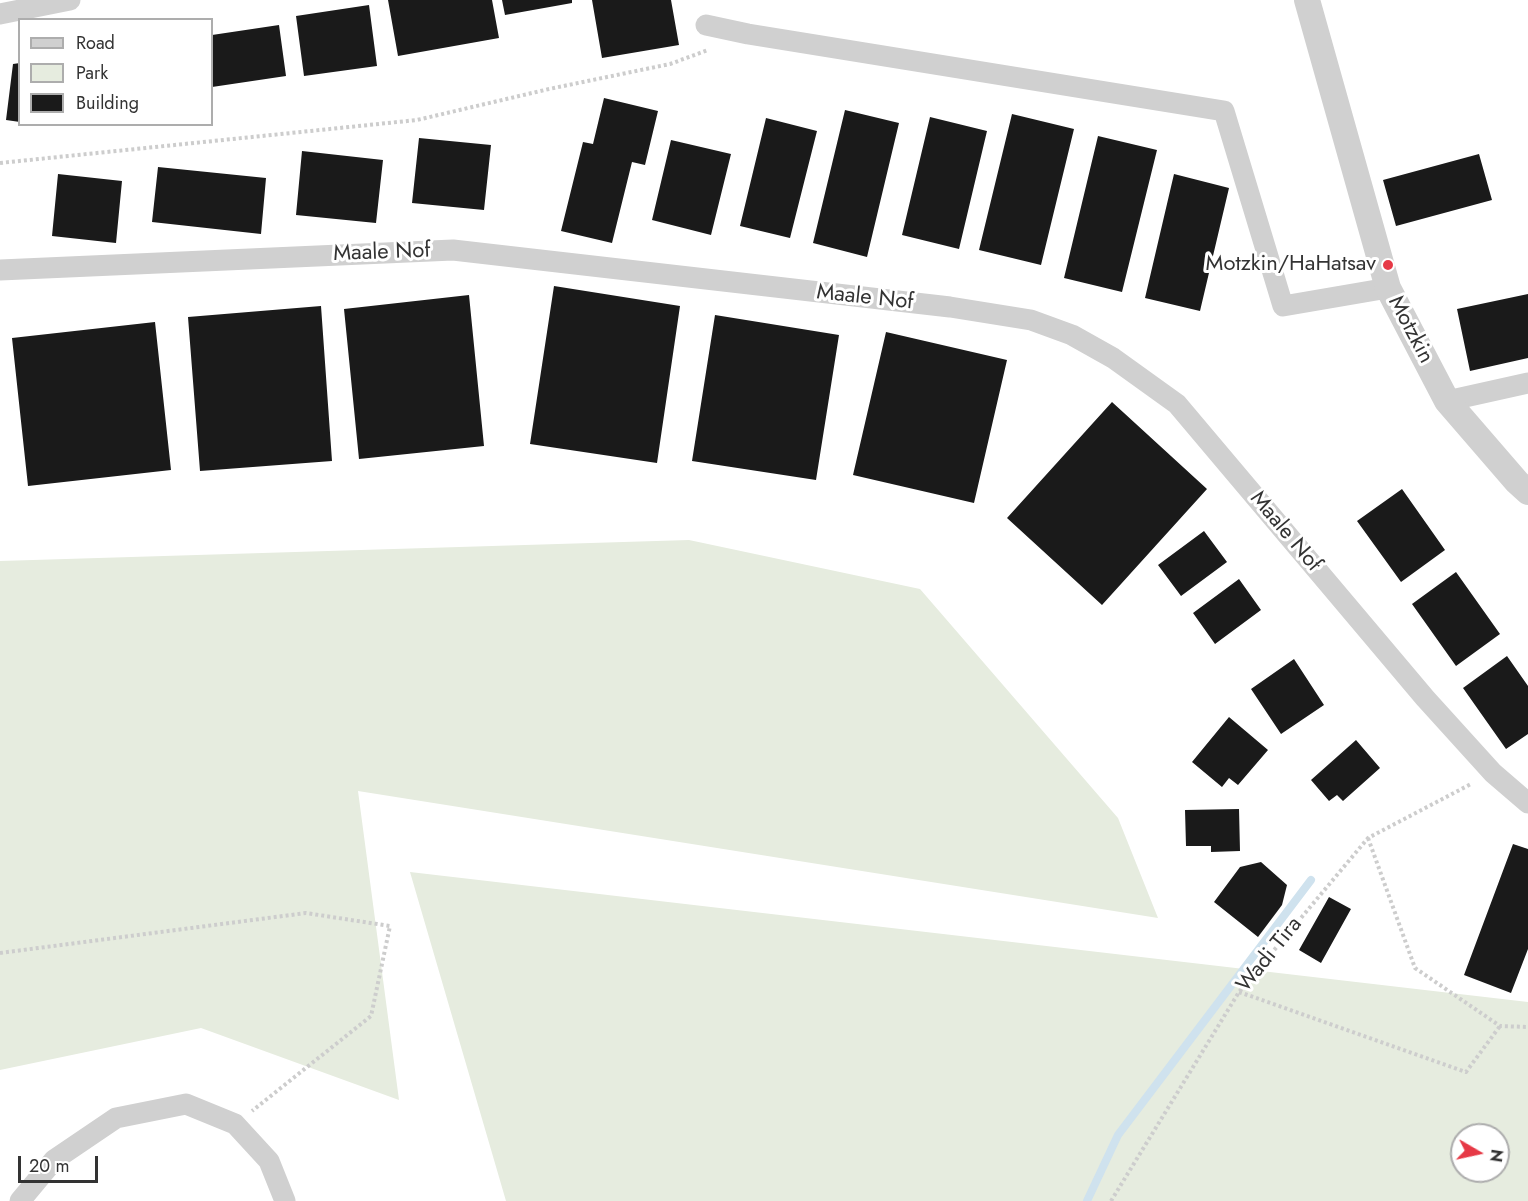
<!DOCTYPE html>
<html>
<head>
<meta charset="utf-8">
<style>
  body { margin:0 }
  #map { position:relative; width:1528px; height:1201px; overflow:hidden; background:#fff; font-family:Jost,sans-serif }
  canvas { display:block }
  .legend { position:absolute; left:18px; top:18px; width:195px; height:108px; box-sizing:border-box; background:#fff; border:2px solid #adadad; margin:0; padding:8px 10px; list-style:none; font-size:18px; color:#333 }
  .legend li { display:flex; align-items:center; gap:12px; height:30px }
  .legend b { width:30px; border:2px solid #adadad }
  .north { position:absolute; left:1450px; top:1123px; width:60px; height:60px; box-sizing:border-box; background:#fff; border:2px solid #adadad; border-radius:50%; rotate:99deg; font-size:16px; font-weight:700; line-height:24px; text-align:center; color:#333 }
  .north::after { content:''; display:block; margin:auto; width:21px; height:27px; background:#e63946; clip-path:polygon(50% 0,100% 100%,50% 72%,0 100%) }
  .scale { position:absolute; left:18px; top:1156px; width:80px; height:27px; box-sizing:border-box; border:3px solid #333; border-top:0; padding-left:8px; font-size:18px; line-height:21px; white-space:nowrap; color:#333; -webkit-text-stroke:4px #fff; paint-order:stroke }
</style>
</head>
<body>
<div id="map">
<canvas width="1528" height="1201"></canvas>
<ul class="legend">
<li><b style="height:8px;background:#d0d0d0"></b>Road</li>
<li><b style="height:16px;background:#e6ecdf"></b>Park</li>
<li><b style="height:16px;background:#1a1a1a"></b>Building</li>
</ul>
<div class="north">N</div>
<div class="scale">20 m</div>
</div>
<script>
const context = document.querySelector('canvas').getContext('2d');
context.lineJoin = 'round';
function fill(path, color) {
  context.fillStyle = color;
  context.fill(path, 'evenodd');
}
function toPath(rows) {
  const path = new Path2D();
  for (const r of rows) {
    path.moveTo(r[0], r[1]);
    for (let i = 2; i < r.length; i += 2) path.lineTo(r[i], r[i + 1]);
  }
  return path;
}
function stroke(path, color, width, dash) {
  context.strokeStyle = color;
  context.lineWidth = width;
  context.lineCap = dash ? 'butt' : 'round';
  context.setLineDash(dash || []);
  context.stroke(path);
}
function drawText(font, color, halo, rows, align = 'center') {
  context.font = font + ' Jost,sans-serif';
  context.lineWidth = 6;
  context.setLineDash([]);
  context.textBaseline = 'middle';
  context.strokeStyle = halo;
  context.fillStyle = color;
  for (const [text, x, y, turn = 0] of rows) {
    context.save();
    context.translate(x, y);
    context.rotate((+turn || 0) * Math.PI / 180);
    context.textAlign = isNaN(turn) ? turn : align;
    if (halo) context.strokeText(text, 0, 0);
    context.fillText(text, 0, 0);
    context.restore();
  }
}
fill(toPath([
  [689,540,920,589,1118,818,1158,918,358,791,399,1100,201,1028,0,1070,0,561],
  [410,872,1528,1002,1528,1201,506,1201],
  [1462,1135,1498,1135,1498,1171,1462,1171]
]), '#e6ecdf');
stroke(toPath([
  [1087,1201,1118,1135,1311,880]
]), '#cfe2ee', 8);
fill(toPath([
  [388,0,492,0,499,38,398,56],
  [502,0,572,0,572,3,505,15],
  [592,0,671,0,679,45,602,58],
  [369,5,377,66,304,76,296,16],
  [279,25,286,76,212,87,212,35],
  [20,63,20,122,6,120,13,64],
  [604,98,658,111,645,165,632,162,612,243,561,231,583,142,593,144],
  [845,110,899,123,867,257,813,243],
  [1012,114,1074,129,1041,265,979,250],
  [930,117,987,131,959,249,902,235],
  [766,118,817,131,790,238,740,226],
  [1098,136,1157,150,1122,292,1064,278],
  [419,138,491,145,484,210,412,203],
  [671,140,731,154,711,235,652,220],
  [302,151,383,160,376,223,296,215],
  [1479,154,1492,200,1396,226,1383,180],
  [158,167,266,178,261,234,152,222],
  [58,174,122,181,116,243,52,236],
  [1174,174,1229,188,1200,311,1145,298],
  [554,286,680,306,657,463,530,444],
  [1528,294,1528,358,1470,371,1457,309],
  [469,295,484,446,359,459,344,309],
  [321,306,332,461,200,471,188,317],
  [715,315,839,335,816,480,692,461],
  [155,322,171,470,28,486,12,338],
  [886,332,1007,360,974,503,853,475],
  [1112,402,1207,489,1102,605,1007,518],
  [1402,489,1445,550,1401,582,1357,521],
  [1204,531,1227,562,1181,596,1158,565],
  [1456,572,1500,634,1456,666,1412,604],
  [1239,579,1261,610,1215,644,1193,613],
  [1507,656,1528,686,1528,734,1506,749,1463,688],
  [1294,659,1324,705,1281,734,1251,689],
  [1229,717,1268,750,1238,785,1229,778,1222,787,1192,762],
  [1356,740,1380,768,1343,801,1337,795,1329,801,1311,780],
  [1239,809,1240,851,1211,852,1211,846,1186,846,1185,810],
  [1513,844,1528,849,1528,949,1511,993,1464,975],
  [1261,862,1287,885,1282,905,1258,937,1214,902,1240,867],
  [1329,897,1351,909,1321,963,1299,950]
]), '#1a1a1a');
stroke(toPath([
  [0,163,417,120,549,89,670,64,708,50],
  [1368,838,1415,968,1500,1026,1528,1027],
  [0,953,306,913,390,926,371,1016,252,1111],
  [1239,992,1466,1072,1500,1026],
  [1111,1201,1239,992,1368,838,1471,784]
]), '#cdcdcd', 4, [3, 3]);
stroke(toPath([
  [0,14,70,0],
  [706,25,748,34,1224,111,1283,306,1388,288],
  [0,270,453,250,950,307,1031,320,1072,335,1113,358,1177,404,1425,698,1493,773,1528,803],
  [1447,401,1528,383],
  [20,1201,54,1160,116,1118,186,1104,235,1124,269,1161,285,1201]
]), '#d0d0d0', 21);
stroke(toPath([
  [1307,0,1388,288,1447,401,1517,482,1528,492]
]), '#d0d0d0', 26);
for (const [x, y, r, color] of [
  [1388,265,6,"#e63946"]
]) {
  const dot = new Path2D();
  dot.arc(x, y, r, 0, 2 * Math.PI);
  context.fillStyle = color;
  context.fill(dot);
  stroke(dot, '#fff', 2);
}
drawText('22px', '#333', '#fff', [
  ["Maale Nof",382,253,-2],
  ["Maale Nof",865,298,6],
  ["Motzkin",1410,330,62],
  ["Maale Nof",1285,532,50],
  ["Wadi Tira",1270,955,-51]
]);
drawText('22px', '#333', '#fff', [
  ["Motzkin/HaHatsav",1376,265]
], 'right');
</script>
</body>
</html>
